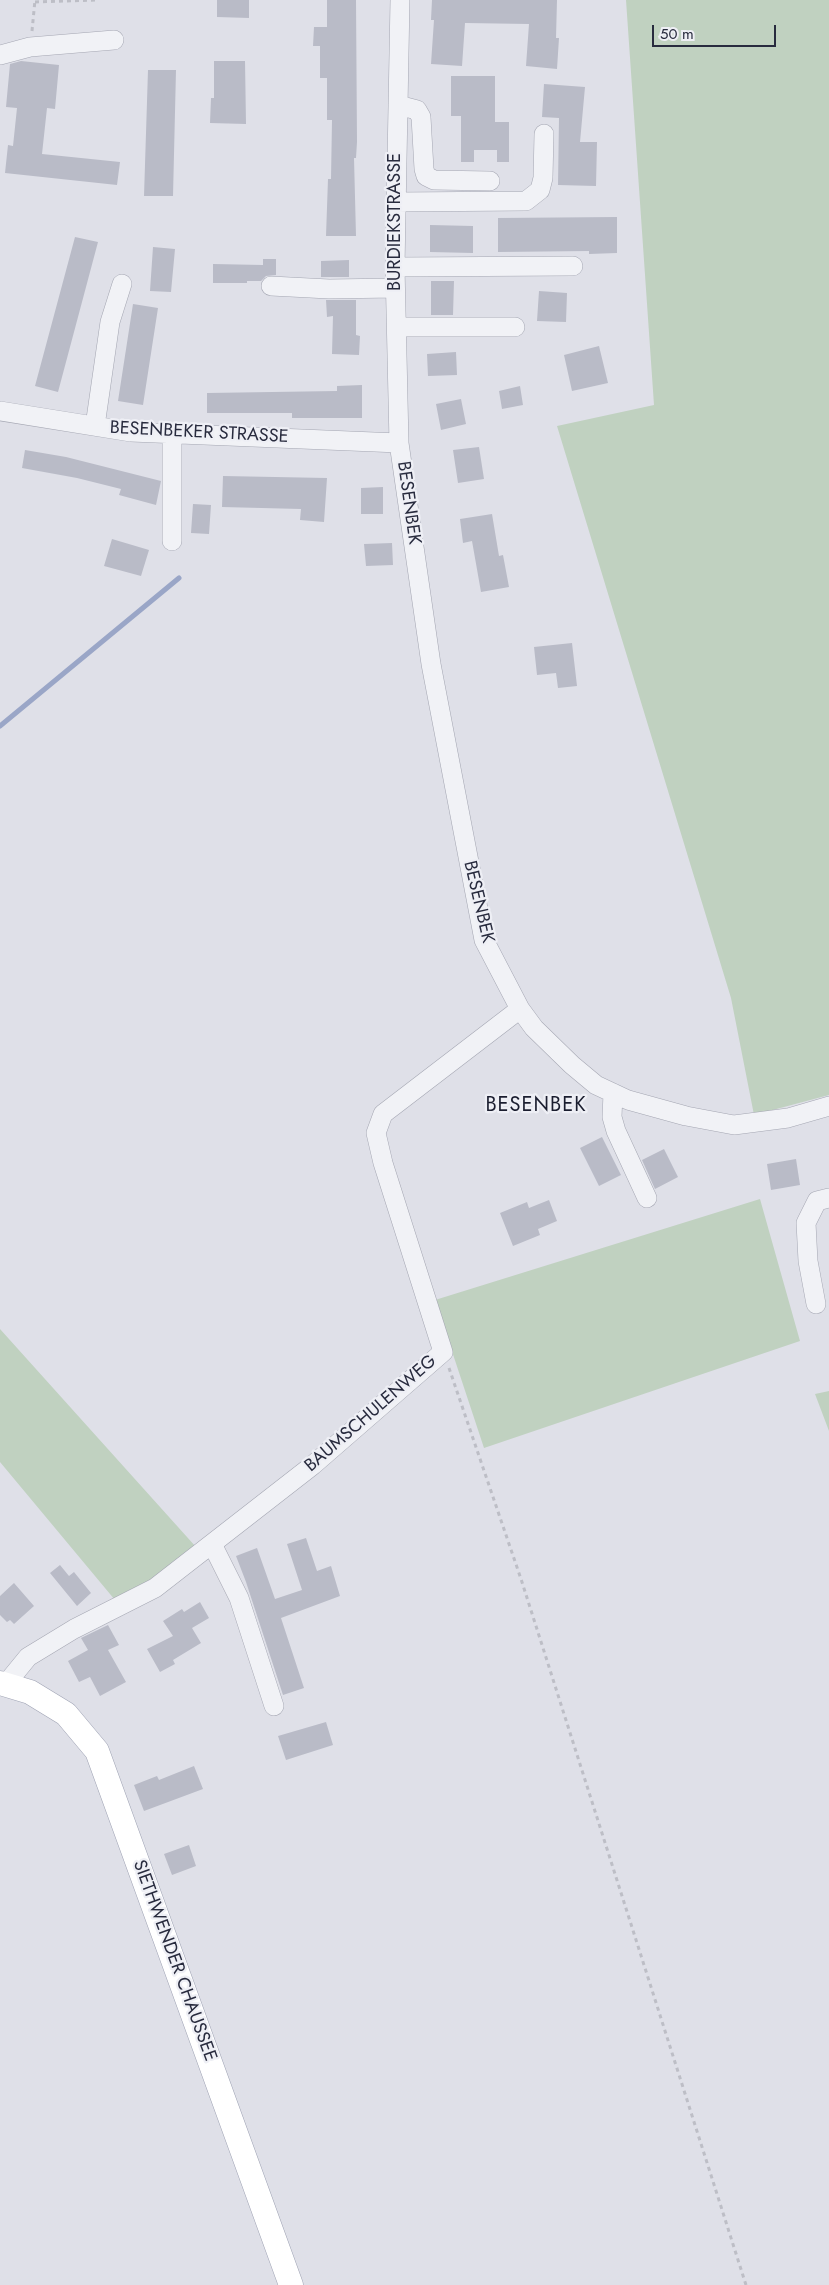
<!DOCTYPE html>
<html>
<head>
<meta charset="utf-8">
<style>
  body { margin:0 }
  #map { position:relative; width:829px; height:2285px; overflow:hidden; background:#dfe0e8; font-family:Jost,sans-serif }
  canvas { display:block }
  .scale { position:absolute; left:652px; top:25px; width:124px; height:22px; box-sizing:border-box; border:2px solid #282b3e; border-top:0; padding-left:6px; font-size:15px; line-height:18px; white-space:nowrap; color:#282b3e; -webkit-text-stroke:4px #eeeff5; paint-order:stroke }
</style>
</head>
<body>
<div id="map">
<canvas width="829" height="2285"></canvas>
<div class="scale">50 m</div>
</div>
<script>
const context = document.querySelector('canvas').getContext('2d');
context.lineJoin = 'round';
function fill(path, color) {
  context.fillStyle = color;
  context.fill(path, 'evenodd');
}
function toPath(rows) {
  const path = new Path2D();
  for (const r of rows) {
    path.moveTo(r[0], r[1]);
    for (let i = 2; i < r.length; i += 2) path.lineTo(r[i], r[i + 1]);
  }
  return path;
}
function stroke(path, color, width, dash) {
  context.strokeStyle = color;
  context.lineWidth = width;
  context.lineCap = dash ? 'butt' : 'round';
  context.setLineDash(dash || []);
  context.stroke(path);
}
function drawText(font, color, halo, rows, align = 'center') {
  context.font = font + ' Jost,sans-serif';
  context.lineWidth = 4.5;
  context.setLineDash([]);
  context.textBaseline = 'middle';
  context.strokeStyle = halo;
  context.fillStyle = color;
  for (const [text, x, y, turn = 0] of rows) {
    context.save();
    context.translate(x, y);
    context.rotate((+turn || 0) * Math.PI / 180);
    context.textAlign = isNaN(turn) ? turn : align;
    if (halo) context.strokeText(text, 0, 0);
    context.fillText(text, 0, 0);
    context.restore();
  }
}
fill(toPath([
  [626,0,829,0,829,1095,754,1115,731,998,557,426,654,405],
  [760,1199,800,1341,484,1448,435,1300],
  [0,1329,196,1547,154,1579,115,1600,0,1462],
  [829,1391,829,1431,815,1394]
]), '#c0d1c0');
stroke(toPath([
  [0,726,179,578]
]), '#9aa6c7', 5);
fill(toPath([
  [217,0,249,0,249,18,217,17],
  [327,0,356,0,357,142,356,158,354,158,356,236,326,236,328,179,331,179,332,120,327,120,327,78,320,78,320,46,313,46,314,27,327,27],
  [432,0,557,0,556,38,559,38,557,69,526,66,529,24,465,23,462,66,431,64,434,20,431,20],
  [21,61,59,65,55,109,47,108,42,154,120,162,117,185,5,173,8,145,13,146,17,108,6,107,10,64],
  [214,61,245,61,246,124,210,123,211,98,214,98],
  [148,70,176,70,173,196,144,196],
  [451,76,495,76,495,122,509,122,509,162,497,162,497,150,474,150,474,162,461,162,461,116,451,116],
  [544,84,585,87,580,142,597,142,596,186,558,185,559,118,542,117],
  [617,217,617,253,589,254,589,251,498,252,498,218],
  [430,225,473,226,473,253,430,252],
  [75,237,98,242,58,392,35,386],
  [153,247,175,249,171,292,150,291],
  [263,259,276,259,276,275,266,276,261,281,247,281,247,283,213,283,213,264,263,265],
  [349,260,349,277,321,277,321,261],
  [431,281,454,281,453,315,431,315],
  [539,291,567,293,566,322,537,321],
  [326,300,356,300,356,335,360,336,359,355,332,354,333,316,327,317],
  [133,304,158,308,143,405,118,401],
  [599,346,608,383,572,391,564,355],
  [456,352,457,375,428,376,427,354],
  [362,385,362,418,292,418,292,413,207,413,207,393,337,391,337,386],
  [520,386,523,405,502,409,499,391],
  [461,399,466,424,441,430,436,404],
  [479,447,484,479,458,483,453,450],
  [25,450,66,457,161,481,156,505,119,495,121,489,77,478,22,468],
  [223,476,327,478,324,522,300,520,301,509,222,507],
  [383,487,383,514,361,514,361,488],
  [193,504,211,505,209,534,191,533],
  [492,514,499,556,503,555,509,587,481,592,472,541,463,543,460,519],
  [112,539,149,550,141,576,104,566],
  [392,543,393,565,366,566,364,544],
  [572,643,577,686,558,688,556,673,537,675,534,647],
  [602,1137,621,1175,599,1186,580,1148],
  [664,1149,678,1177,655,1189,642,1160],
  [796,1159,800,1185,771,1190,767,1164],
  [549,1200,557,1221,538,1229,540,1235,513,1246,500,1213,527,1202,529,1208],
  [306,1538,317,1571,331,1566,340,1596,281,1618,304,1688,283,1695,246,1582,236,1556,257,1548,275,1599,302,1590,287,1544],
  [60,1565,69,1576,74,1572,91,1593,77,1606,50,1573],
  [14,1583,34,1606,14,1624,10,1620,7,1622,0,1615,0,1596],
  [200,1602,209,1618,192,1628,201,1643,173,1660,175,1664,160,1672,147,1649,173,1636,163,1621,182,1609,184,1612],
  [108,1625,119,1645,108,1650,126,1682,100,1696,90,1677,79,1682,68,1661,88,1650,81,1638],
  [326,1722,333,1745,286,1760,278,1736],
  [194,1766,203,1789,144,1811,134,1785,157,1776,159,1780],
  [189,1845,196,1866,172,1875,164,1854]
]), '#b9bbc7');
const minor = toPath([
  [400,0,395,267,399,443,431,664,484,940,520,1009,534,1028,572,1065,596,1085,628,1100,686,1116,734,1125,788,1118,829,1106],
  [0,55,30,47,114,40],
  [398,105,417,110,421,117,424,169,426,176,434,180,490,181],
  [396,202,526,201,540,190,543,178,544,134],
  [395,267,573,266],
  [271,286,329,289,395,288],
  [397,327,515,327],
  [0,411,131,432,399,443],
  [95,426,110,322,122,284],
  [172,541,172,434],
  [613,1093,612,1117,616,1131,647,1198],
  [816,1304,808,1261,806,1223,817,1201,829,1198],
  [212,1544,239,1598,274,1706],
  [6,1684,28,1657,74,1629,155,1588,313,1465,443,1352,383,1163,376,1133,383,1114,520,1009]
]);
const major = toPath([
  [0,1683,30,1692,66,1714,97,1751,291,2285]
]);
stroke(minor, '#a4a6b2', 20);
stroke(major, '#9ea2b3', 25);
stroke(toPath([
  [35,2,97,0],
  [32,31,35,0],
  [449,1368,521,1579,746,2285]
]), '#bdbec6', 3, [4, 4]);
stroke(minor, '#f1f2f6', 19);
stroke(major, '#fff', 24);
drawText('18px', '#282b3e', '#eeeff5', [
  ["BURDIEKSTRASSE",396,222,-90],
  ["BESENBEKER STRASSE",199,433,3],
  ["BESENBEK",408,503,82],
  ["BESENBEK",478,902,77],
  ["BAUMSCHULENWEG",371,1414,-41],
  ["SIETHWENDER CHAUSSEE",174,1961,70]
]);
context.letterSpacing = '1px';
drawText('20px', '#1a1d2f', '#eeeff5', [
  ["BESENBEK",536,1106]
]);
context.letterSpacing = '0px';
</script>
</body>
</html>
